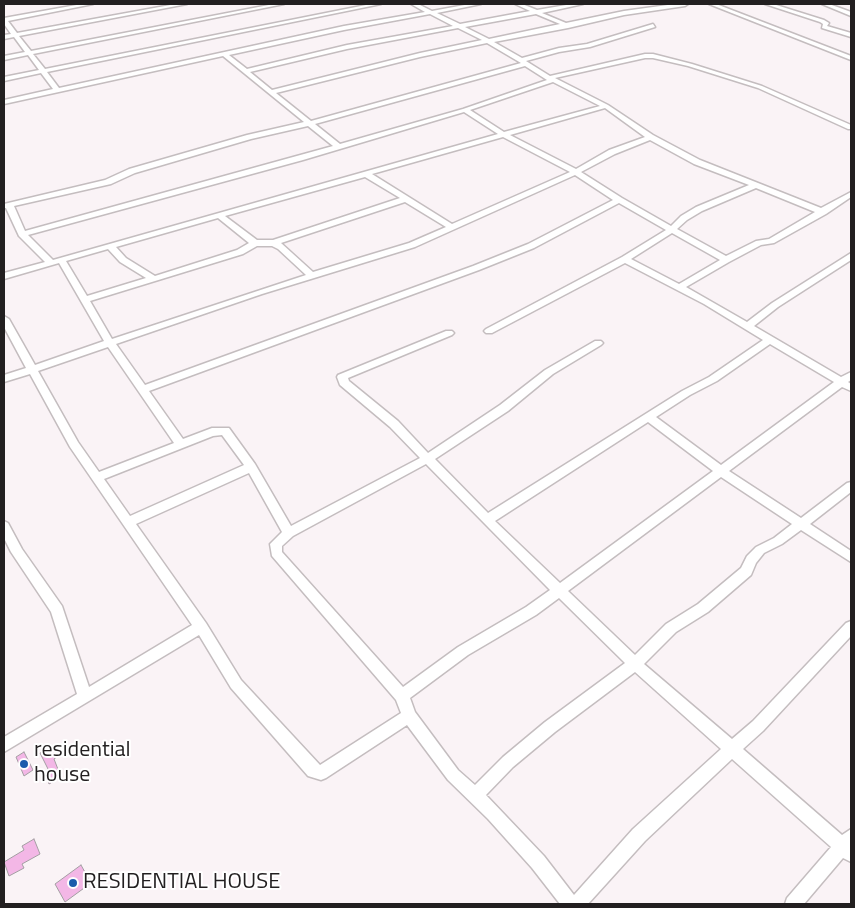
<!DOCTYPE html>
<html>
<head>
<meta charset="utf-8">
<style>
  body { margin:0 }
  #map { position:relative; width:855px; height:908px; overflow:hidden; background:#faf3f6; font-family:"Titillium Web",sans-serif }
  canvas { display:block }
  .frame { position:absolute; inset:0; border:5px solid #221f20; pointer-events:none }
</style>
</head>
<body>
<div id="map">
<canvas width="855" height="908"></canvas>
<div class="frame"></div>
</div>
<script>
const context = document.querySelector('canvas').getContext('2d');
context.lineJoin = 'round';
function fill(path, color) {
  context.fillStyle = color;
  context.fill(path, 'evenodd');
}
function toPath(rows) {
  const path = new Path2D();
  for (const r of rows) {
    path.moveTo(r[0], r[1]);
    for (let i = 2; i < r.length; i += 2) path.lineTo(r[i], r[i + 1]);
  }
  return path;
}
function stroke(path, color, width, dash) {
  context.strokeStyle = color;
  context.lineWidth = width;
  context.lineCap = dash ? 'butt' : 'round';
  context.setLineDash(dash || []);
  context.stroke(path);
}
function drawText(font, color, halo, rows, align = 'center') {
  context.font = font + ' "Titillium Web",sans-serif';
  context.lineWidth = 4;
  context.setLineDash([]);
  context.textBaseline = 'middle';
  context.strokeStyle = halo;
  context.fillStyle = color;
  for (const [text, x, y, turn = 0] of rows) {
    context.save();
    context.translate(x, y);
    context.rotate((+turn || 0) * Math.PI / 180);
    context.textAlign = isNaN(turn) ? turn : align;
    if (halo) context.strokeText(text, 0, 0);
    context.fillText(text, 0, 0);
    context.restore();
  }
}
const building = toPath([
  [52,746,58,756,54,759,61,777,49,784,46,775,50,773,40,753,52,746],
  [24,752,33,770,24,776,16,757,24,752],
  [34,839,40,854,22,864,24,868,9,876,4,862,24,850,22,846,34,839],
  [81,865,91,883,65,902,55,884,81,865]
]);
fill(building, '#f3b7e6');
stroke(building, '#a39ea2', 1);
const minor = toPath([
  [82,4,93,4,8,21,17,33,176,4,187,4,19,36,31,51,274,4,284,4,33,54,45,69,371,4,381,4,47,72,59,88,344,26,425,12,411,4,418,4,432,11,470,4,481,4,437,13,460,24,530,11,515,4,522,4,537,10,572,4,583,4,542,13,566,23,624,11,675,4,688,4,685,6,624,15,568,28,494,42,522,58,559,48,587,44,653,24,655,27,590,47,559,52,526,61,550,76,645,54,653,54,692,64,762,86,851,125,851,129,848,129,758,88,688,66,653,58,645,58,555,78,608,105,653,135,700,160,821,208,851,192,851,197,826,214,774,243,761,245,729,262,686,287,747,322,772,303,851,253,851,260,778,307,754,326,841,377,851,372,851,380,848,382,851,384,851,391,842,387,729,471,801,518,847,483,851,482,851,492,810,524,851,551,851,562,801,530,782,544,764,553,756,563,751,575,708,612,676,632,644,664,732,739,753,721,846,623,851,621,851,636,763,731,743,749,842,835,851,829,851,862,843,858,804,904,785,904,787,898,831,847,732,759,645,841,588,904,560,904,532,868,488,819,448,780,407,725,326,778,321,780,308,776,231,688,199,635,4,752,4,737,77,694,51,612,11,552,4,538,4,521,8,523,22,549,62,606,89,687,192,625,70,447,30,374,4,382,4,375,26,368,4,327,4,316,9,319,35,365,104,341,59,263,4,279,4,273,45,262,19,236,6,208,4,208,4,204,105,180,129,169,247,135,304,122,223,56,4,104,4,100,53,89,41,73,4,81,4,77,39,70,28,55,4,60,4,56,25,52,14,37,4,39,4,35,11,34,4,24,4,18,82,4],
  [430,14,453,26,347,45,247,69,229,55,344,30,430,14],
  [536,14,560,24,489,39,465,27,536,14],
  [458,28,482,40,420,53,272,90,250,72,347,49,458,28],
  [487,43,521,63,311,121,276,93,420,57,487,43],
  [525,66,547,80,463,109,340,144,315,124,525,66],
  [553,82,600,106,504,132,470,110,553,82],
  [605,108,645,137,609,150,576,169,510,135,605,108],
  [464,112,498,134,53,260,28,235,303,160,464,112],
  [308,126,333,146,25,231,14,206,111,184,135,173,251,139,308,126],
  [503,137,570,172,452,224,372,174,503,137],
  [650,140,694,164,749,185,696,207,681,216,671,226,622,198,581,172,615,154,650,140],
  [575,175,613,200,528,244,473,266,145,385,116,344,262,294,415,247,575,175],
  [365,177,400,198,273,240,257,240,225,216,365,177],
  [756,188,815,212,769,239,756,241,726,256,677,229,687,220,702,211,756,188],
  [405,202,446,227,409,243,313,272,281,243,405,202],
  [619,203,666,230,622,257,486,329,484,331,486,333,492,333,625,263,704,304,763,340,709,377,682,391,488,513,435,459,508,411,553,374,601,345,603,343,601,341,595,341,545,370,500,405,428,453,398,421,349,381,348,378,452,335,454,333,452,331,446,331,338,375,337,377,340,385,390,427,420,458,291,526,255,464,229,428,212,428,183,439,149,391,479,270,534,248,619,203],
  [218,218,249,243,237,250,155,276,126,258,116,247,218,218],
  [672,233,720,260,679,284,631,259,672,233],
  [257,246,272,246,278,249,306,275,112,339,90,301,243,254,257,246],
  [108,249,120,262,146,278,87,296,66,261,108,249],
  [770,344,834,382,721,465,656,417,690,395,717,381,770,344],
  [108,347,174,443,99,472,78,442,38,371,108,347],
  [648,422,713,471,560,583,495,521,648,422],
  [222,435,244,465,130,516,104,479,213,436,222,435],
  [426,464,550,590,526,607,458,647,403,687,282,552,282,546,293,536,426,464],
  [249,473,282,532,270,544,272,556,396,700,401,713,320,765,241,680,206,623,136,524,249,473],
  [721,477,792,524,774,538,756,547,747,556,741,568,698,604,666,624,635,655,568,591,721,477],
  [559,598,625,663,545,722,503,757,475,785,458,770,415,712,410,698,468,655,536,615,559,598],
  [635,672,721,749,633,829,574,895,544,856,486,795,513,767,555,732,635,672],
  [709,4,716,4,851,56,851,60,709,4],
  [765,4,773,4,824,20,829,23,827,26,851,33,851,37,822,28,823,24,820,22,765,4],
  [822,4,829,4,851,12,851,16,822,4]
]);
stroke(minor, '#c4bdbf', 3);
fill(minor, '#fff');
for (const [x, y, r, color] of [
  [24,764,5,"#1b5cac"],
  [73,883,5,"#1b5cac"]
]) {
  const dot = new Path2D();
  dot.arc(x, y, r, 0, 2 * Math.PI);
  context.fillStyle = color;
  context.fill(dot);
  stroke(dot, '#fff', 2);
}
drawText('22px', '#221f20', '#fff', [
  ["residential",34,751],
  ["house",34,776],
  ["RESIDENTIAL HOUSE",83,883]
], 'left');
</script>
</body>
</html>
